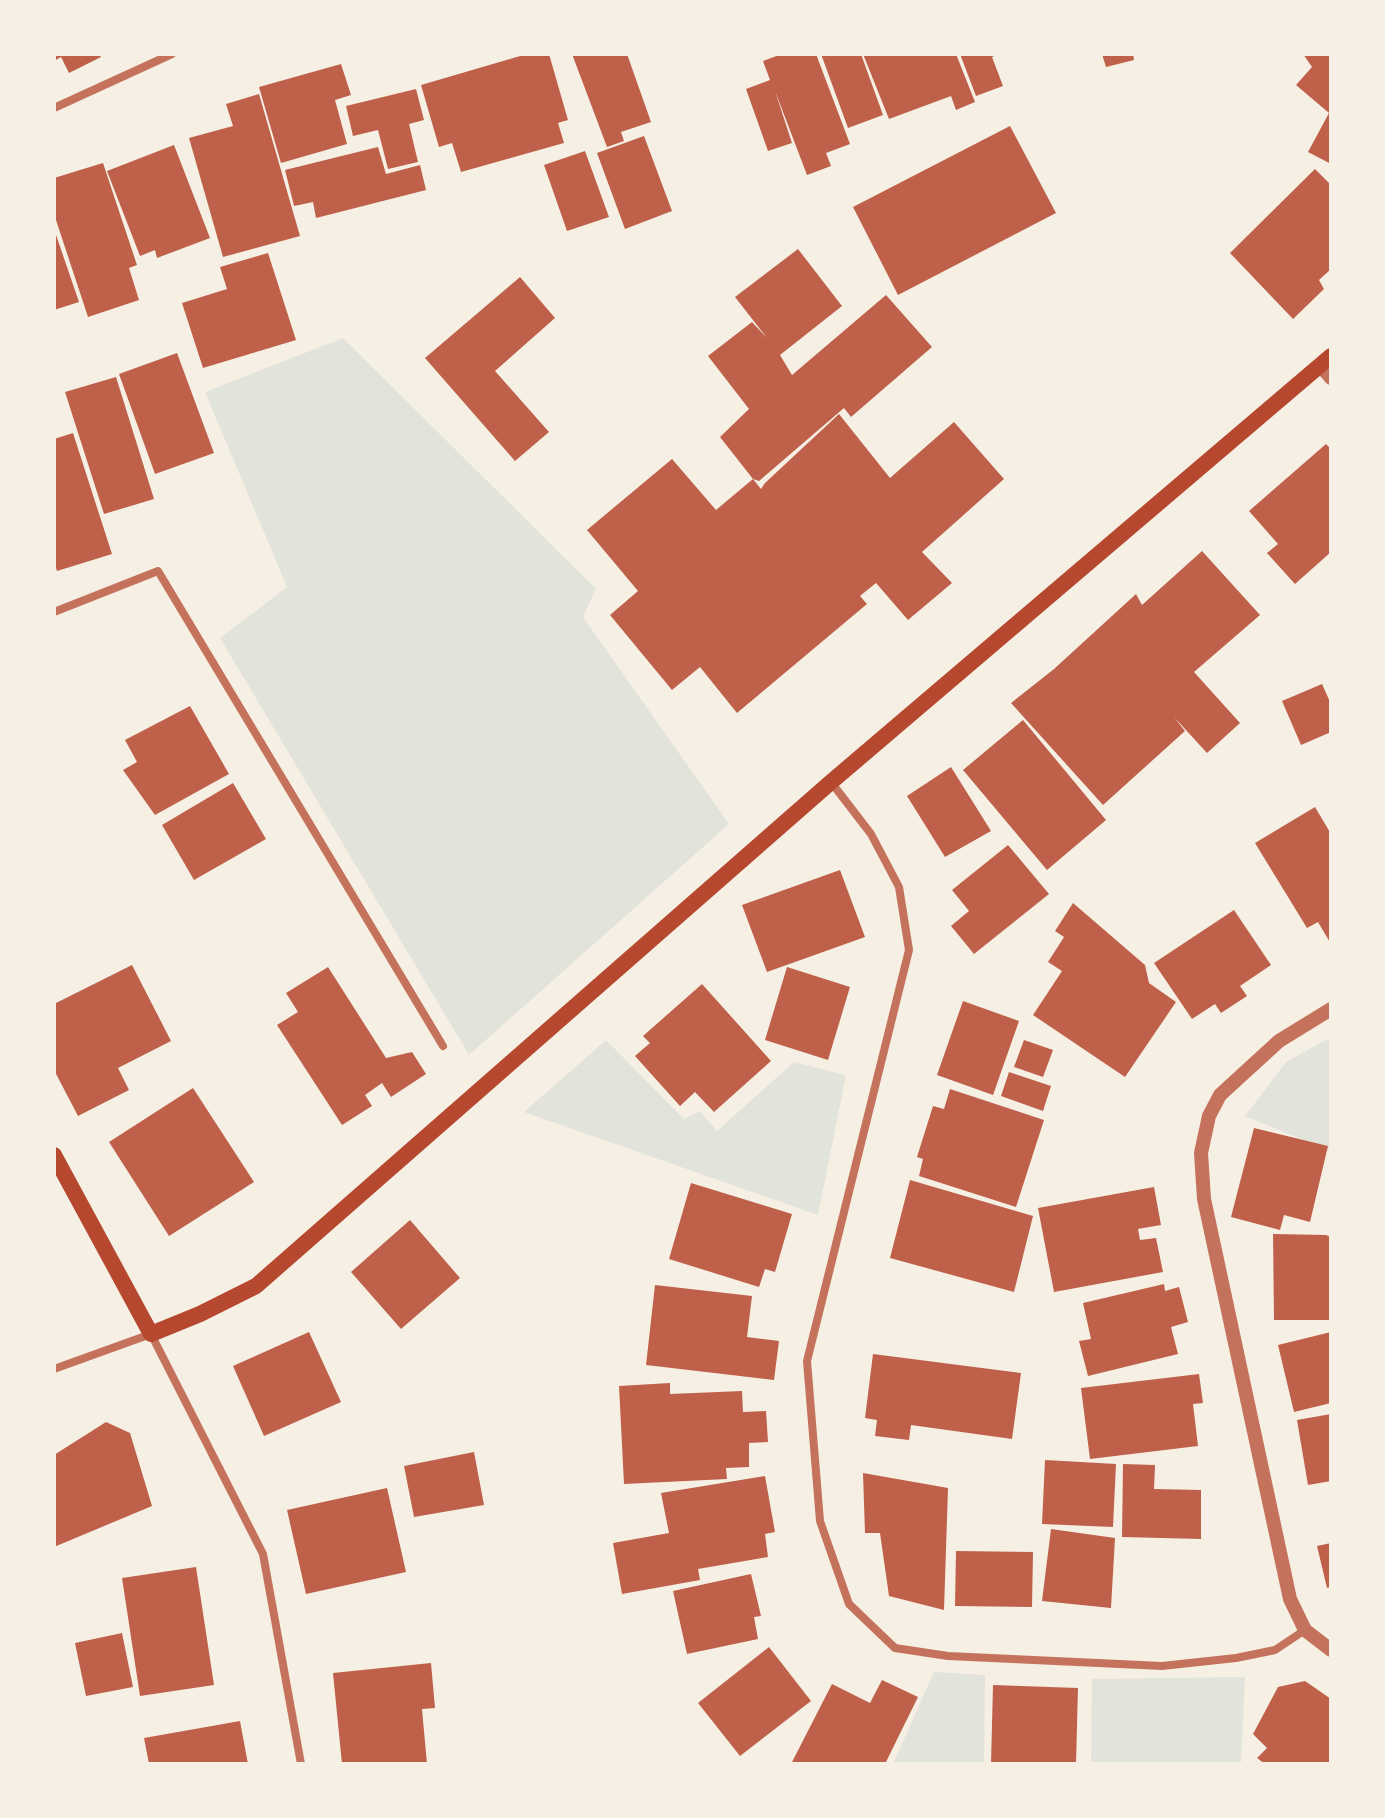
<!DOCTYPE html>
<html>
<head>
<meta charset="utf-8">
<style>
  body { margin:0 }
  #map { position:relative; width:1385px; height:1818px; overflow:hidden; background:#f6efe4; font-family:"Work Sans",sans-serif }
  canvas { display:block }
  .frame { position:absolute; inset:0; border:56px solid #f6efe4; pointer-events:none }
</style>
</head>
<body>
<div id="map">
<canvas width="1385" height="1818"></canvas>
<div class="frame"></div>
</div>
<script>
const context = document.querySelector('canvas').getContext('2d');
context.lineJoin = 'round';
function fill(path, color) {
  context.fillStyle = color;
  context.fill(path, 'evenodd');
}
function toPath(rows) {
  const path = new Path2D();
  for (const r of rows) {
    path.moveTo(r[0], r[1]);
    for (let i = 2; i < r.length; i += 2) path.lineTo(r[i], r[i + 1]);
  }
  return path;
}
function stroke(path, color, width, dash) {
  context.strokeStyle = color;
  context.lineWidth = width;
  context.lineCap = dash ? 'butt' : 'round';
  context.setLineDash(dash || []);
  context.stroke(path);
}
fill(toPath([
  [343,338,596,589,583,617,729,824,469,1055,220,638,287,587,205,392],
  [1331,1037,1331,1151,1245,1116,1286,1062],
  [606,1040,684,1119,700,1111,717,1131,794,1062,846,1075,818,1215,524,1112],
  [934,1672,985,1675,984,1764,893,1764],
  [1245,1677,1241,1764,1091,1764,1092,1679]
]), '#e2e4dc');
fill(toPath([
  [54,54,99,54,101,57,69,73,61,57,54,61],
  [527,54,549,54,568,120,558,123,564,143,461,172,452,143,439,147,421,85],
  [572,54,627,54,651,122,621,132,624,141,607,147],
  [782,54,816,54,850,144,826,153,831,166,807,175,775,91,792,143,768,151,746,89,770,80,763,61],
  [821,54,861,54,883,115,848,128],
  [863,54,956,54,975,102,956,110,951,96,889,119],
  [960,54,999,54,992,57,1003,86,976,96],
  [1102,54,1133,54,1134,60,1106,67],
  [1303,54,1331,54,1331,164,1308,152,1329,113,1296,85,1312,67],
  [341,64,351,95,335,100,347,144,281,163,259,87],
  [416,89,424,120,409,124,418,162,388,169,378,130,353,136,346,106],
  [259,94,300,236,223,257,189,138,233,126,226,104],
  [1010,126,1056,213,898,295,853,207],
  [644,136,672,211,625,229,597,153],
  [174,145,210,238,157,258,155,250,140,256,107,171],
  [378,147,386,174,420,165,426,190,316,218,313,202,294,206,285,170],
  [585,151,609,217,567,231,544,165],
  [103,163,137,265,129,268,139,300,88,317,54,214,54,178],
  [1315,169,1331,185,1331,269,1319,280,1324,289,1293,319,1230,253],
  [54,229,79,302,54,310],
  [798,249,842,306,780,355,792,375,886,295,932,347,851,417,844,408,759,481,753,479,720,437,749,409,708,356,752,322,767,338,735,297],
  [268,253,296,340,203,368,182,303,227,289,220,267],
  [520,277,555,318,495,371,549,432,515,461,425,358],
  [177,353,214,453,155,474,119,374],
  [116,377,154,499,104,514,65,392],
  [839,414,890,478,954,422,1004,479,922,552,952,583,908,620,876,583,860,596,867,604,737,713,700,667,672,690,610,615,638,591,587,530,672,459,716,510,753,479,761,489,765,483],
  [73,433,112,554,57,571,54,561,54,439],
  [1326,444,1331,449,1331,552,1295,584,1267,553,1278,544,1249,511],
  [1202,551,1260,615,1194,672,1240,723,1207,753,1174,717,1185,731,1103,805,1011,703,1054,669,1136,594,1142,605],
  [1322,684,1331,704,1331,732,1301,745,1282,701],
  [190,706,229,774,155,815,123,770,137,762,125,740],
  [1023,720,1106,820,1047,870,963,770],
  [951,767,991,831,945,857,907,796],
  [233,783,266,839,194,880,162,825],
  [1315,807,1331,834,1331,944,1318,922,1307,928,1255,843],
  [1008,845,1049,894,974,954,951,926,969,911,952,890],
  [840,870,865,937,767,972,742,905],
  [1073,903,1145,965,1149,983,1176,1002,1125,1077,1033,1015,1062,971,1048,962,1064,937,1055,931],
  [1234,910,1271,965,1240,986,1247,996,1221,1013,1215,1004,1192,1019,1154,963],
  [132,965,171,1041,118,1068,129,1090,78,1116,54,1070,54,1004],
  [328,967,386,1058,412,1052,426,1074,391,1097,382,1083,365,1095,372,1106,342,1125,277,1025,298,1012,286,993],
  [787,967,850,987,828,1060,765,1040],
  [702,984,771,1061,714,1112,695,1092,680,1106,635,1056,650,1043,643,1036],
  [963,1001,1019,1021,993,1095,937,1075],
  [1024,1040,1053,1050,1043,1077,1014,1067],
  [1009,1072,1051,1086,1043,1111,1001,1096],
  [193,1088,254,1182,169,1236,109,1142],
  [950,1089,1044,1120,1016,1207,919,1176,923,1159,917,1157,933,1106,944,1109],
  [1254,1128,1328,1146,1310,1222,1284,1215,1280,1230,1231,1217],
  [910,1180,1033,1216,1014,1292,890,1258],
  [691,1183,792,1214,775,1272,765,1269,759,1287,669,1259],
  [1154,1187,1161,1225,1138,1229,1140,1240,1156,1238,1163,1272,1054,1292,1038,1208],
  [410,1220,460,1278,401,1329,351,1272],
  [1273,1234,1326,1235,1331,1237,1331,1320,1274,1320],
  [1164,1284,1165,1291,1179,1287,1188,1322,1171,1327,1178,1354,1088,1376,1079,1341,1091,1339,1083,1303],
  [655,1285,752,1296,747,1337,779,1341,774,1380,646,1365],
  [309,1332,341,1402,264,1436,233,1366],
  [1331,1332,1331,1403,1294,1412,1278,1345],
  [873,1354,1021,1373,1012,1439,911,1425,909,1440,875,1436,877,1420,865,1418],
  [1199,1374,1203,1403,1193,1404,1198,1446,1090,1459,1081,1388],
  [670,1383,670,1394,742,1391,743,1412,766,1411,768,1442,749,1443,749,1467,726,1468,727,1479,624,1484,619,1386],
  [1331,1414,1331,1481,1308,1485,1297,1420],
  [106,1422,130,1433,152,1506,54,1547,54,1455],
  [474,1452,484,1505,414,1517,404,1466],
  [1045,1460,1116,1464,1113,1527,1042,1524],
  [1123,1464,1155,1465,1154,1489,1201,1490,1201,1539,1122,1537],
  [863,1473,948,1488,944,1610,889,1596,880,1533,865,1533],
  [765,1476,775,1532,765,1534,768,1557,698,1569,700,1580,622,1594,613,1543,669,1533,661,1493],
  [387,1488,406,1572,306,1594,287,1510],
  [1051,1529,1115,1538,1111,1608,1042,1601],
  [1331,1543,1331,1587,1327,1588,1317,1546],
  [956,1551,1033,1552,1032,1607,955,1606],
  [196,1567,214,1685,140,1696,122,1578],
  [751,1574,761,1616,754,1617,758,1639,687,1654,673,1591],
  [122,1633,133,1687,86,1696,75,1643],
  [769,1647,811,1701,740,1756,698,1703],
  [431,1663,435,1708,422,1709,427,1764,342,1764,333,1673],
  [882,1680,918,1697,885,1764,791,1764,832,1684,870,1703],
  [1305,1681,1331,1699,1331,1764,1265,1764,1257,1758,1267,1748,1253,1734,1278,1687],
  [993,1685,1078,1688,1076,1764,991,1764],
  [240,1721,248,1764,149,1764,144,1738]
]), '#bf614a');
stroke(toPath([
  [54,108,172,54],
  [54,612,158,571,443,1046],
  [831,782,871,834,899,887,909,950,807,1361,820,1521,849,1604,895,1648,948,1656,1162,1666,1236,1658,1275,1650,1305,1630],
  [54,1369,151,1334,263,1554,301,1764]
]), '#c5725c', 8);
stroke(toPath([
  [1320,365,1331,378],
  [1331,1009,1279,1041,1220,1095,1209,1116,1201,1153,1204,1199,1290,1599,1305,1630,1331,1650]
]), '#c5725c', 14);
stroke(toPath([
  [54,1155,151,1334,200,1314,256,1286,831,782,1331,356]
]), '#b5482f', 16);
</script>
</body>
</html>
